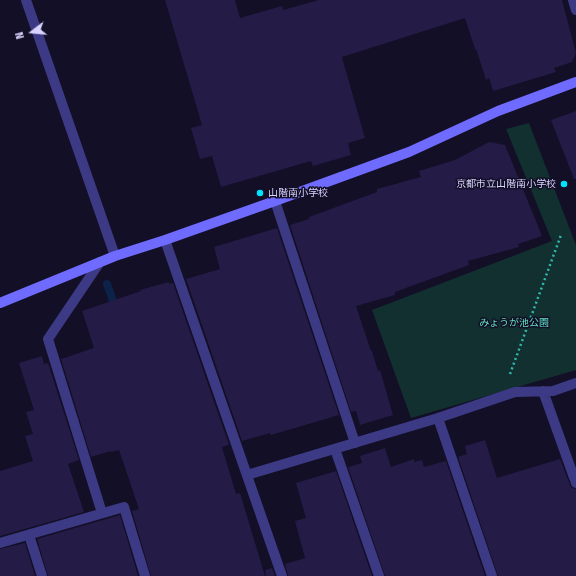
<!DOCTYPE html>
<html>
<head>
<meta charset="utf-8">
<style>
  body { margin:0 }
  #map { position:relative; width:576px; height:576px; overflow:hidden; background:#130f26; font-family:"Fira Sans Condensed",sans-serif }
  canvas { display:block }
  .north { position:absolute; left:12px; top:12px; width:40px; height:40px; -webkit-text-stroke:3px #130f26; paint-order:stroke; rotate:254deg; font-size:11px; font-weight:700; line-height:16px; text-align:center; color:#d9d4ff }
  .north::after { content:''; display:block; margin:auto; width:14px; height:18px; background:#d9d4ff; clip-path:polygon(50% 0,100% 100%,50% 72%,0 100%) }
</style>
</head>
<body>
<div id="map">
<canvas width="576" height="576"></canvas>
<div class="north">N</div>
</div>
<script>
const context = document.querySelector('canvas').getContext('2d');
context.lineJoin = 'round';
function fill(path, color) {
  context.fillStyle = color;
  context.fill(path, 'evenodd');
}
function toPath(rows) {
  const path = new Path2D();
  for (const r of rows) {
    path.moveTo(r[0], r[1]);
    for (let i = 2; i < r.length; i += 2) path.lineTo(r[i], r[i + 1]);
  }
  return path;
}
function stroke(path, color, width, dash) {
  context.strokeStyle = color;
  context.lineWidth = width;
  context.lineCap = dash ? 'butt' : 'round';
  context.setLineDash(dash || []);
  context.stroke(path);
}
function drawText(font, color, halo, rows, align = 'center') {
  context.font = font + ' "Fira Sans Condensed","Noto Sans JP",sans-serif';
  context.lineWidth = 3;
  context.setLineDash([]);
  context.textBaseline = 'middle';
  context.strokeStyle = halo;
  context.fillStyle = color;
  for (const [text, x, y, turn = 0] of rows) {
    context.save();
    context.translate(x, y);
    context.rotate((+turn || 0) * Math.PI / 180);
    context.textAlign = isNaN(turn) ? turn : align;
    if (halo) context.strokeText(text, 0, 0);
    context.fillText(text, 0, 0);
    context.restore();
  }
}
fill(toPath([
  [529,123,576,245,576,370,411,418,372,310,552,241,506,129]
]), '#12302f');
stroke(toPath([
  [107,284,116,310]
]), '#0c2248', 8);
fill(toPath([
  [165,0,235,0,240,18,282,6,283,10,319,0,562,0,576,53,572,62,554,68,556,72,493,91,489,78,486,80,476,49,475,49,465,18,342,57,365,138,348,143,351,155,313,166,311,161,221,187,212,156,200,159,191,128,202,125],
  [576,111,576,179,574,179,551,120],
  [489,142,505,145,542,236,518,244,519,247,468,261,469,265,395,292,395,295,356,306,371,351,372,351,378,371,380,370,393,415,360,425,356,411,351,412,290,225,309,219,309,217,377,192,377,189,421,177,419,171,455,160],
  [277,228,339,415,271,435,270,433,242,441,186,279,220,269,214,247],
  [169,282,169,284,173,283,229,445,222,447,236,494,240,493,265,576,151,576,132,511,139,509,119,450,111,452,111,451,91,457,61,359,94,348,82,311,141,291,140,290],
  [42,356,44,364,48,363,79,460,68,464,84,512,0,536,0,471,33,461,25,436,33,434,26,412,34,410,19,363],
  [485,440,497,478,560,459,570,485,572,488,576,489,576,576,498,576,458,457,467,454,465,446],
  [385,448,391,467,414,459,414,462,422,460,424,467,446,461,485,576,385,576,348,467,362,463,360,456],
  [336,471,372,576,288,576,285,564,305,558,295,521,306,518,296,483],
  [120,515,138,576,48,576,37,539],
  [25,543,35,576,0,576,0,549],
  [272,568,275,576,266,576,265,570]
]), '#241b47');
stroke(toPath([
  [510,374,561,235]
]), '#2fb8b0', 2.5, [2, 3]);
stroke(toPath([
  [573,0,576,10],
  [275,201,355,443],
  [100,262,48,339,102,513],
  [0,543,124,507,145,576]
]), '#3d3a85', 10);
stroke(toPath([
  [26,0,115,256],
  [165,240,282,576],
  [543,391,576,483],
  [438,418,515,392,553,391,576,383],
  [335,449,379,576],
  [247,475,438,418,492,576],
  [29,535,42,576]
]), '#3d3a85', 10);
stroke(toPath([
  [0,303,115,256,165,240,275,201,409,152,498,111,576,82]
]), '#6f6bff', 10);
for (const [x, y, r, color] of [
  [564,184,4,"#00e5ff"],
  [260,193,4,"#00e5ff"]
]) {
  const dot = new Path2D();
  dot.arc(x, y, r, 0, 2 * Math.PI);
  context.fillStyle = color;
  context.fill(dot);
  stroke(dot, '#130f26', 1.5);
}
drawText('10px', '#d9d4ff', '#130f26', [
  ["京都市立山階南小学校",556,184],
  ["山階南小学校",268,193,"left"]
], 'right');
drawText('10px', '#5fe0c0', '#130f26', [
  ["みょうが池公園",514,323]
]);
</script>
</body>
</html>
